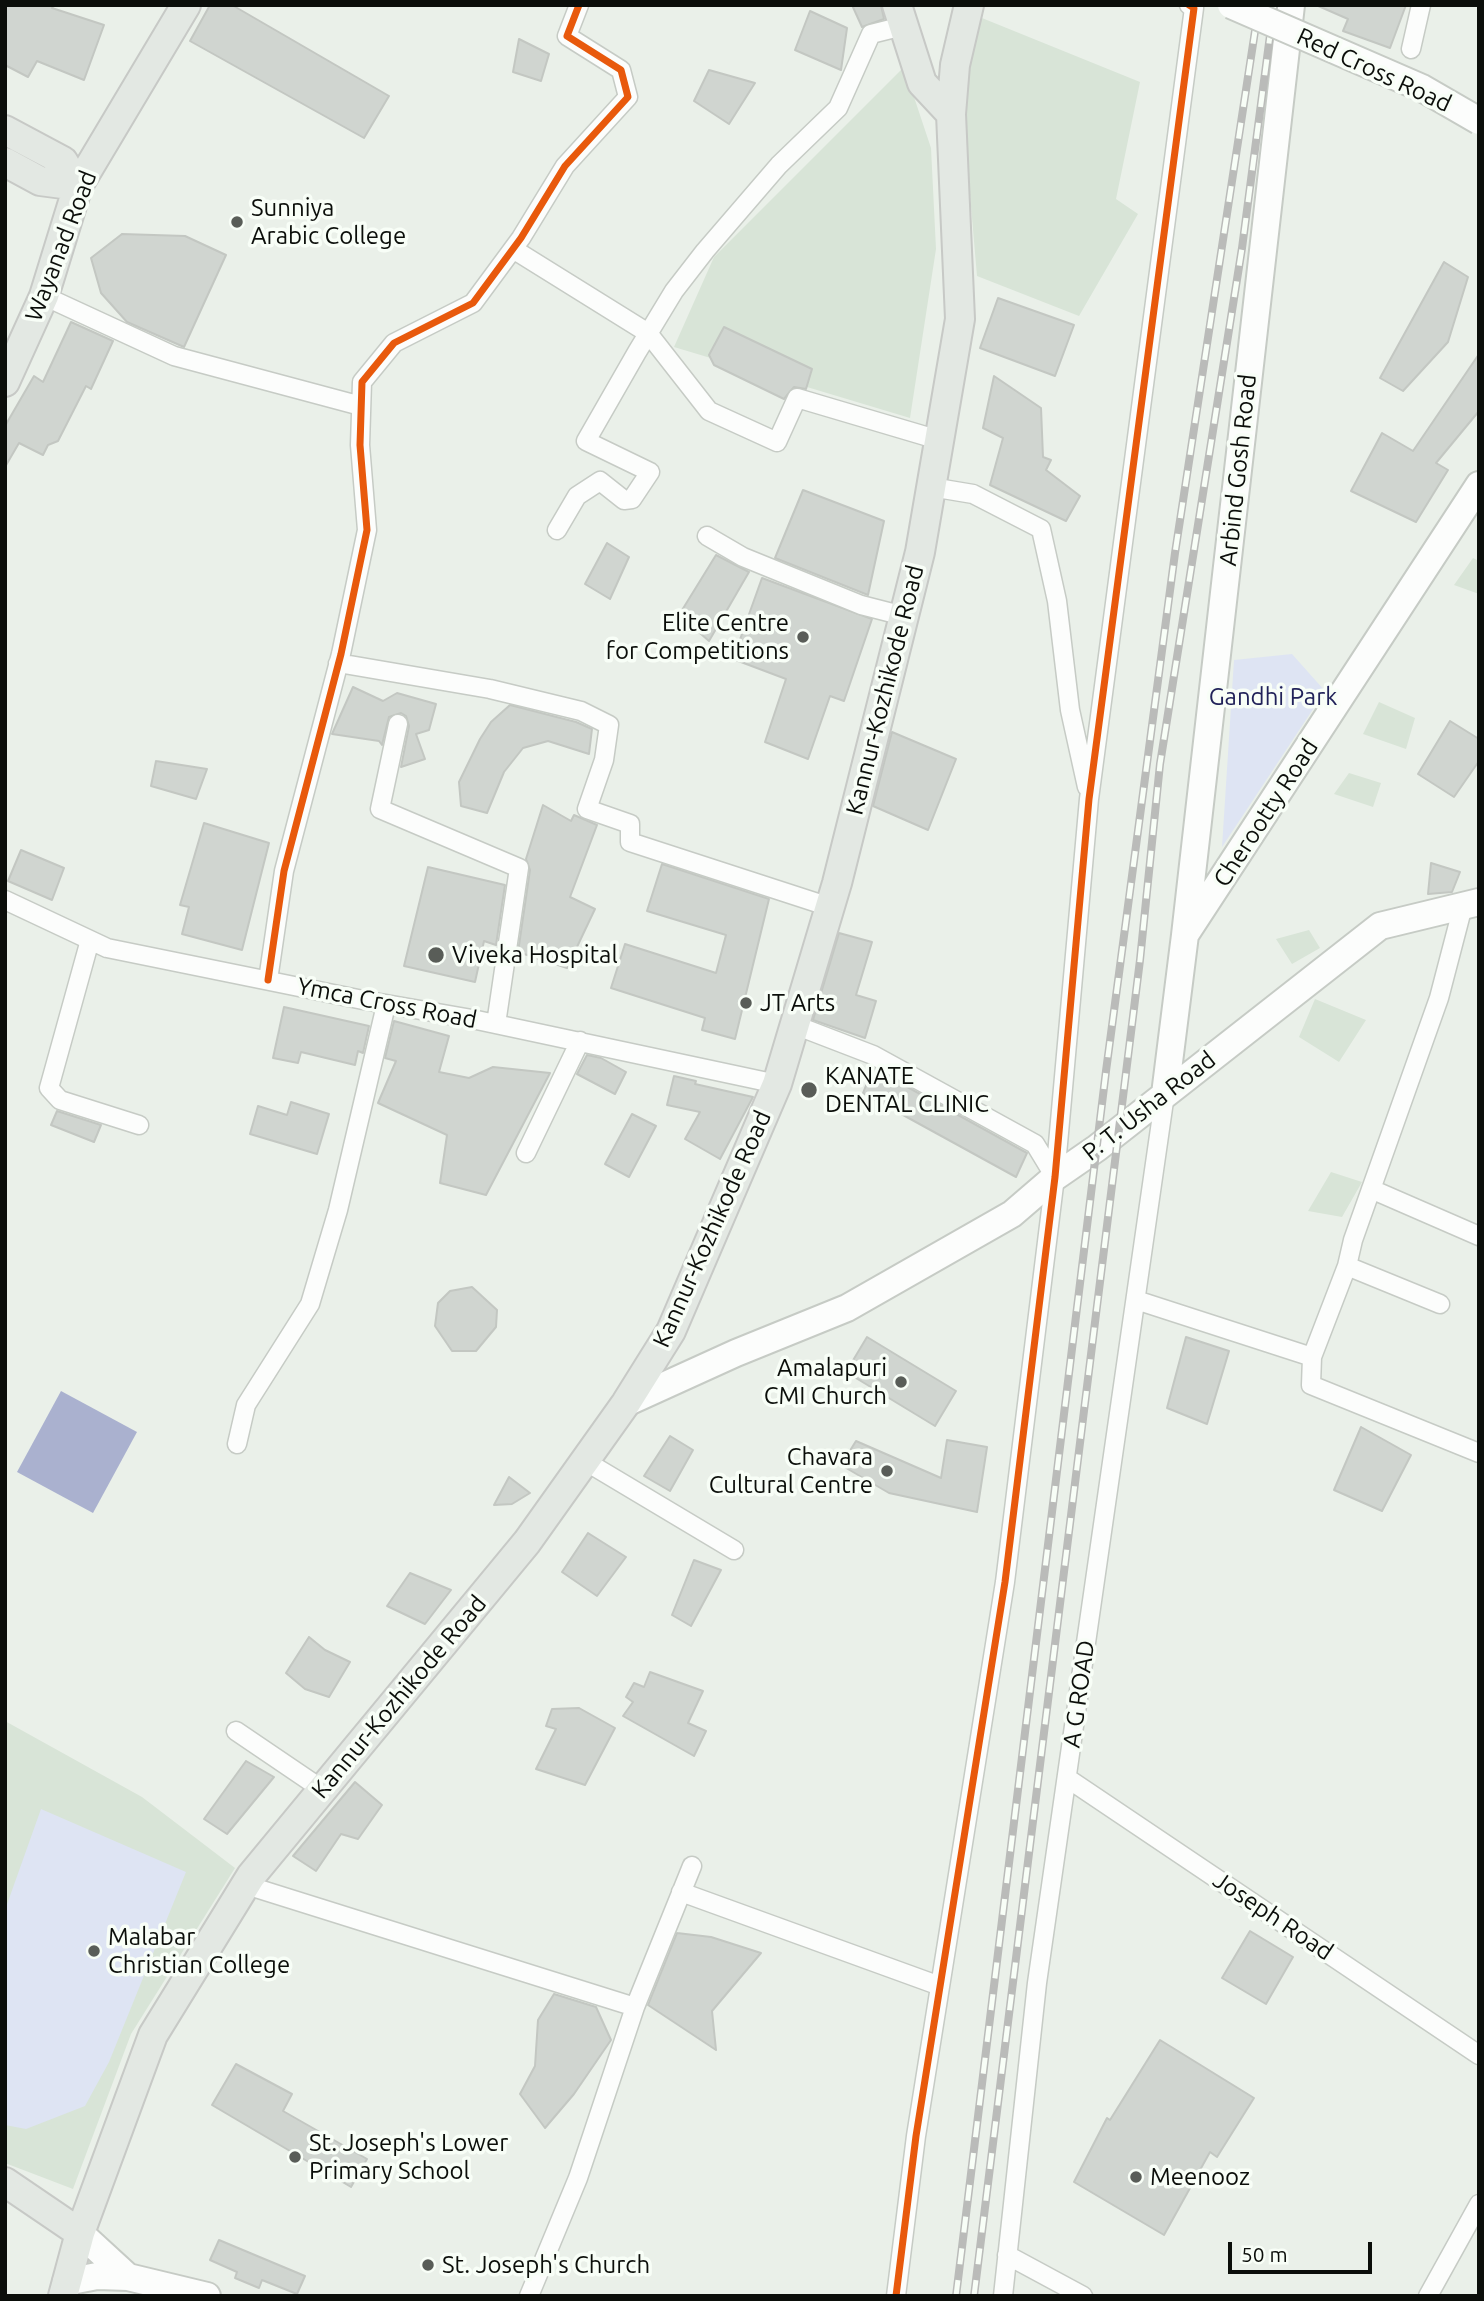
<!DOCTYPE html>
<html>
<head>
<meta charset="utf-8">
<style>
  body { margin:0 }
  #map { position:relative; width:1484px; height:2301px; overflow:hidden; background:#eaf0e9; font-family:Ubuntu,sans-serif }
  canvas { display:block }
  .frame { position:absolute; inset:0; border:7px solid #0b0e0a; pointer-events:none }
  .scale { position:absolute; left:1228px; top:2242px; width:144px; height:32px; box-sizing:border-box; border:4px solid #0b0e0a; border-top:0; padding-left:9px; font-size:21px; line-height:24px; white-space:nowrap; color:#0b0e0a; -webkit-text-stroke:5px #f8fef7; paint-order:stroke }
</style>
</head>
<body>
<div id="map">
<canvas width="1484" height="2301"></canvas>
<div class="frame"></div>
<div class="scale">50 m</div>
</div>
<script>
const context = document.querySelector('canvas').getContext('2d');
context.lineJoin = 'round';
function fill(path, color) {
  context.fillStyle = color;
  context.fill(path, 'evenodd');
}
function toPath(rows) {
  const path = new Path2D();
  for (const r of rows) {
    path.moveTo(r[0], r[1]);
    for (let i = 2; i < r.length; i += 2) path.lineTo(r[i], r[i + 1]);
  }
  return path;
}
function stroke(path, color, width, dash) {
  context.strokeStyle = color;
  context.lineWidth = width;
  context.lineCap = dash ? 'butt' : 'round';
  context.setLineDash(dash || []);
  context.stroke(path);
}
function drawText(font, color, halo, rows, align = 'center') {
  context.font = font + ' Ubuntu,sans-serif';
  context.lineWidth = 7;
  context.setLineDash([]);
  context.textBaseline = 'middle';
  context.strokeStyle = halo;
  context.fillStyle = color;
  for (const [text, x, y, turn = 0] of rows) {
    context.save();
    context.translate(x, y);
    context.rotate((+turn || 0) * Math.PI / 180);
    context.textAlign = isNaN(turn) ? turn : align;
    if (halo) context.strokeText(text, 0, 0);
    context.fillText(text, 0, 0);
    context.restore();
  }
}
fill(toPath([
  [977,16,1140,82,1116,199,1138,214,1079,316,977,276,963,113],
  [904,67,931,148,936,249,910,418,674,347,714,257],
  [1473,558,1479,561,1479,594,1454,585],
  [1379,702,1415,718,1406,749,1363,734],
  [1349,773,1381,783,1373,807,1334,794],
  [1309,930,1320,948,1292,964,1276,939],
  [1315,999,1366,1020,1339,1062,1299,1037],
  [1331,1172,1362,1182,1342,1217,1308,1211],
  [5,1721,142,1797,235,1868,131,2034,73,2189,5,2163]
]), '#d8e4d7');
fill(toPath([
  [1292,654,1325,691,1222,847,1234,660],
  [41,1809,186,1872,109,2062,85,2106,26,2129,5,2125,5,1910]
]), '#dee4f3');
fill(toPath([
  [61,1391,137,1432,93,1513,17,1472]
]), '#aab1cf');
const building = toPath([
  [5,5,54,5,52,8,104,25,84,80,37,61,28,77,5,65,5,5],
  [210,5,232,5,389,96,364,138,190,41,210,5],
  [852,5,881,5,884,19,862,27,852,5],
  [1316,5,1406,5,1390,48,1343,31,1348,19,1316,5],
  [810,11,847,28,841,70,795,50,810,11],
  [519,39,549,54,541,81,513,72,519,39],
  [709,70,755,83,729,124,694,101,709,70],
  [122,234,185,236,226,255,184,347,127,322,101,293,91,258,122,234],
  [1444,262,1468,277,1448,342,1403,391,1380,378,1444,262],
  [998,298,1074,325,1055,376,980,348,998,298],
  [71,322,113,341,91,389,86,386,58,441,48,445,43,455,19,443,5,467,5,426,34,376,43,382,71,322],
  [724,327,812,369,806,389,794,387,784,399,714,365,709,355,724,327],
  [1479,354,1479,411,1436,463,1448,470,1416,522,1351,491,1382,433,1413,451,1479,354],
  [994,376,1041,408,1043,457,1051,460,1046,470,1080,496,1066,521,990,485,1003,438,983,428,994,376],
  [803,490,884,521,868,595,775,558,803,490],
  [607,543,629,557,610,599,585,584,607,543],
  [716,555,749,572,709,641,679,615,716,555],
  [762,578,872,619,844,701,830,696,808,759,765,742,786,679,733,659,762,578],
  [353,687,383,701,397,693,436,704,429,730,416,734,425,759,401,767,409,726,406,716,401,713,389,717,382,745,379,741,332,734,353,687],
  [510,705,576,722,592,729,589,754,548,741,523,748,504,772,487,813,461,806,459,782,480,739,491,722,510,705],
  [1450,721,1479,739,1479,761,1454,797,1418,774,1450,721],
  [892,732,956,759,928,830,873,806,892,732],
  [156,761,207,769,196,799,151,786,156,761],
  [543,805,571,821,574,815,597,825,570,897,595,909,567,968,518,952,530,870,526,859,543,805],
  [204,823,269,843,242,950,182,934,189,907,180,905,204,823],
  [21,850,64,868,52,900,8,881,21,850],
  [1431,863,1460,872,1452,892,1428,894,1431,863],
  [662,864,769,899,735,1039,702,1030,705,1018,611,988,625,944,716,973,726,935,647,911,662,864],
  [428,867,505,885,496,945,484,941,475,982,404,966,428,867],
  [839,933,872,942,856,995,876,1001,865,1038,813,1020,839,933],
  [284,1007,369,1026,363,1053,358,1051,355,1065,301,1052,298,1063,273,1058,284,1007],
  [394,1021,449,1036,439,1072,469,1078,493,1067,550,1073,486,1195,440,1183,447,1135,378,1103,396,1061,385,1058,394,1021],
  [587,1055,601,1058,626,1072,615,1094,577,1074,587,1055],
  [873,1068,1027,1153,1016,1177,863,1093,873,1068],
  [674,1076,696,1081,695,1084,753,1097,720,1159,685,1139,700,1112,667,1105,674,1076],
  [291,1102,329,1114,317,1154,250,1134,258,1106,287,1115,291,1102],
  [57,1111,101,1125,94,1142,51,1125,57,1111],
  [632,1114,656,1126,629,1177,605,1164,632,1114],
  [472,1287,497,1310,496,1327,476,1351,452,1351,435,1326,438,1303,450,1291,472,1287],
  [867,1337,956,1391,935,1426,846,1372,867,1337],
  [1186,1337,1229,1351,1207,1424,1167,1408,1186,1337],
  [1361,1427,1411,1455,1382,1511,1334,1490,1361,1427],
  [670,1436,693,1450,670,1491,644,1476,670,1436],
  [947,1440,987,1447,977,1512,889,1493,841,1465,856,1441,941,1478,947,1440],
  [509,1477,530,1493,512,1504,494,1505,509,1477],
  [588,1533,626,1557,597,1596,562,1572,588,1533],
  [694,1560,721,1570,691,1626,672,1615,694,1560],
  [410,1573,451,1590,425,1624,387,1606,410,1573],
  [309,1637,325,1650,350,1662,329,1697,305,1689,286,1673,309,1637],
  [650,1672,703,1691,688,1723,706,1731,694,1756,623,1716,633,1702,626,1697,634,1683,644,1687,650,1672],
  [579,1708,615,1728,585,1785,536,1769,556,1729,546,1726,552,1709,579,1708],
  [246,1761,274,1777,227,1834,204,1819,246,1761],
  [355,1782,382,1805,358,1839,341,1834,316,1871,293,1856,355,1782],
  [1250,1931,1293,1957,1266,2004,1222,1978,1250,1931],
  [677,1933,711,1937,761,1953,712,2011,716,2050,648,2005,677,1933],
  [554,1994,596,2007,611,2040,574,2094,545,2128,520,2094,535,2066,538,2020,554,1994],
  [1160,2040,1254,2098,1217,2157,1210,2152,1164,2235,1074,2182,1107,2118,1110,2120,1160,2040],
  [236,2064,292,2094,283,2111,367,2159,351,2187,212,2105,236,2064],
  [219,2240,305,2276,297,2294,262,2280,259,2288,235,2278,237,2272,210,2260,219,2240]
]);
fill(building, '#d0d5d0');
stroke(building, '#c3c7c2', 2);
const street = toPath([
  [1411,49,1421,5],
  [513,249,648,333,709,411,777,442,797,398,939,440],
  [44,296,174,356,361,406],
  [931,487,973,494,1041,529,1057,601,1070,710,1087,787],
  [557,530,577,496,600,481,624,500,632,499,650,472,586,441,637,352,674,291,705,251,779,165,838,108,871,34,903,26],
  [707,536,743,557,861,605,904,616],
  [338,663,490,689,581,711,609,725,604,760,587,809,630,824,630,842,830,907],
  [398,724,380,809,519,868,496,1024],
  [5,900,107,948,363,1000,472,1019,777,1084],
  [1463,906,1439,998,1353,1240,1347,1266,1312,1357,1311,1385,1479,1453],
  [90,940,49,1088,60,1100,139,1125],
  [268,980,284,871,341,654,367,530,360,445,362,382,394,343,473,303,521,238,565,166,628,97,621,70,567,36,579,5],
  [795,1025,873,1055,1035,1144,1055,1177],
  [526,1153,580,1041],
  [1371,1189,1479,1236],
  [1347,1266,1440,1304],
  [1136,1300,1312,1357],
  [237,1444,246,1405,310,1304,338,1210,386,1005],
  [585,1461,734,1550],
  [236,1731,323,1790],
  [1067,1778,1479,2055],
  [246,1885,635,2007],
  [681,1892,940,1986],
  [1007,2255,1083,2296],
  [529,2296,578,2178,635,2007,692,1866],
  [896,2296,916,2136,1005,1582,1055,1177,1089,799,1194,8,1189,5],
  [1003,2296,1037,1983,1165,1094],
  [1428,2296,1479,2204]
]);
const secondary = toPath([
  [1185,935,1291,5],
  [1165,1094,1185,935,1479,485],
  [626,1403,736,1353,847,1308,1012,1214,1055,1177,1097,1148,1380,926,1479,902],
  [80,2233,128,2277],
  [66,2282,97,2276,128,2277,207,2296]
]);
const primary = toPath([
  [897,5,922,83,951,114],
  [5,130,63,161,78,186],
  [5,162,40,181,78,186],
  [5,382,44,296,78,186,186,5],
  [5,2182,80,2233],
  [63,2296,80,2233,153,2035,251,1876,527,1542,626,1403,671,1331,777,1084,837,883,920,552,960,319,951,114,955,65,969,5]
]);
stroke(street, '#c6cbc5', 21);
stroke(secondary, '#c6cbc5', 30);
stroke(primary, '#c7c9c6', 32);
stroke(street, '#fcfdfc', 18);
stroke(secondary, '#fcfdfc', 26);
stroke(primary, '#e3e8e3', 28);
const rail = toPath([
  [956,2296,1106,1071,1175,553,1259,5],
  [974,2296,1140,960,1160,764,1242,248,1274,5]
]);
stroke(rail, '#babbb9', 8);
stroke(rail, '#f8fef7', 5, [16]);
const secondaryBridge = toPath([
  [1231,5,1422,88,1479,121]
]);
stroke(secondaryBridge, '#c6cbc5', 30, []);
stroke(secondaryBridge, '#fcfdfc', 26);
stroke(toPath([
  [268,980,284,871,341,654,367,530,360,445,362,382,394,343,473,303,521,238,565,166,628,97,621,70,567,36,579,5],
  [896,2296,916,2136,1005,1582,1055,1177,1089,799,1194,8,1189,5]
]), '#e8590c', 7);
for (const [x, y, r, color] of [
  [237,222,7,"#595d58"],
  [803,637,7,"#595d58"],
  [436,955,9,"#595d58"],
  [746,1003,7,"#595d58"],
  [809,1090,9,"#595d58"],
  [901,1382,7,"#595d58"],
  [887,1471,7,"#595d58"],
  [94,1951,7,"#595d58"],
  [295,2157,7,"#595d58"],
  [1136,2177,7,"#595d58"],
  [428,2265,7,"#595d58"]
]) {
  const dot = new Path2D();
  dot.arc(x, y, r, 0, 2 * Math.PI);
  context.fillStyle = color;
  context.fill(dot);
  stroke(dot, '#f8fef7', 2.5);
}
drawText('24px', '#0b0e0a', '#f8fef7', [
  ["Red Cross Road",1374,70,25],
  ["Wayanad Road",61,246,-69],
  ["Arbind Gosh Road",1238,470,-84],
  ["Kannur-Kozhikode Road",885,690,-76],
  ["Cherootty Road",1266,813,-57],
  ["Ymca Cross Road",387,1003,11],
  ["P. T. Usha Road",1149,1106,-38],
  ["Kannur-Kozhikode Road",712,1229,-66],
  ["A G ROAD",1079,1694,-82],
  ["Kannur-Kozhikode Road",399,1697,-50],
  ["Joseph Road",1273,1916,34]
]);
drawText('24px', '#0b0e0a', '#f8fef7', [
  ["Sunniya",251,208],
  ["Arabic College",251,236],
  ["Elite Centre",789,623,"right"],
  ["for Competitions",789,651,"right"],
  ["Viveka Hospital",452,955],
  ["JT Arts",760,1003],
  ["KANATE",825,1076],
  ["DENTAL CLINIC",825,1104],
  ["Amalapuri",887,1368,"right"],
  ["CMI Church",887,1396,"right"],
  ["Chavara",873,1457,"right"],
  ["Cultural Centre",873,1485,"right"],
  ["Malabar",108,1937],
  ["Christian College",108,1965],
  ["St. Joseph's Lower",309,2143],
  ["Primary School",309,2171],
  ["Meenooz",1150,2177],
  ["St. Joseph's Church",442,2265]
], 'left');
drawText('24px', '#212259', '#f8fef7', [
  ["Gandhi Park",1273,697]
]);
</script>
</body>
</html>
